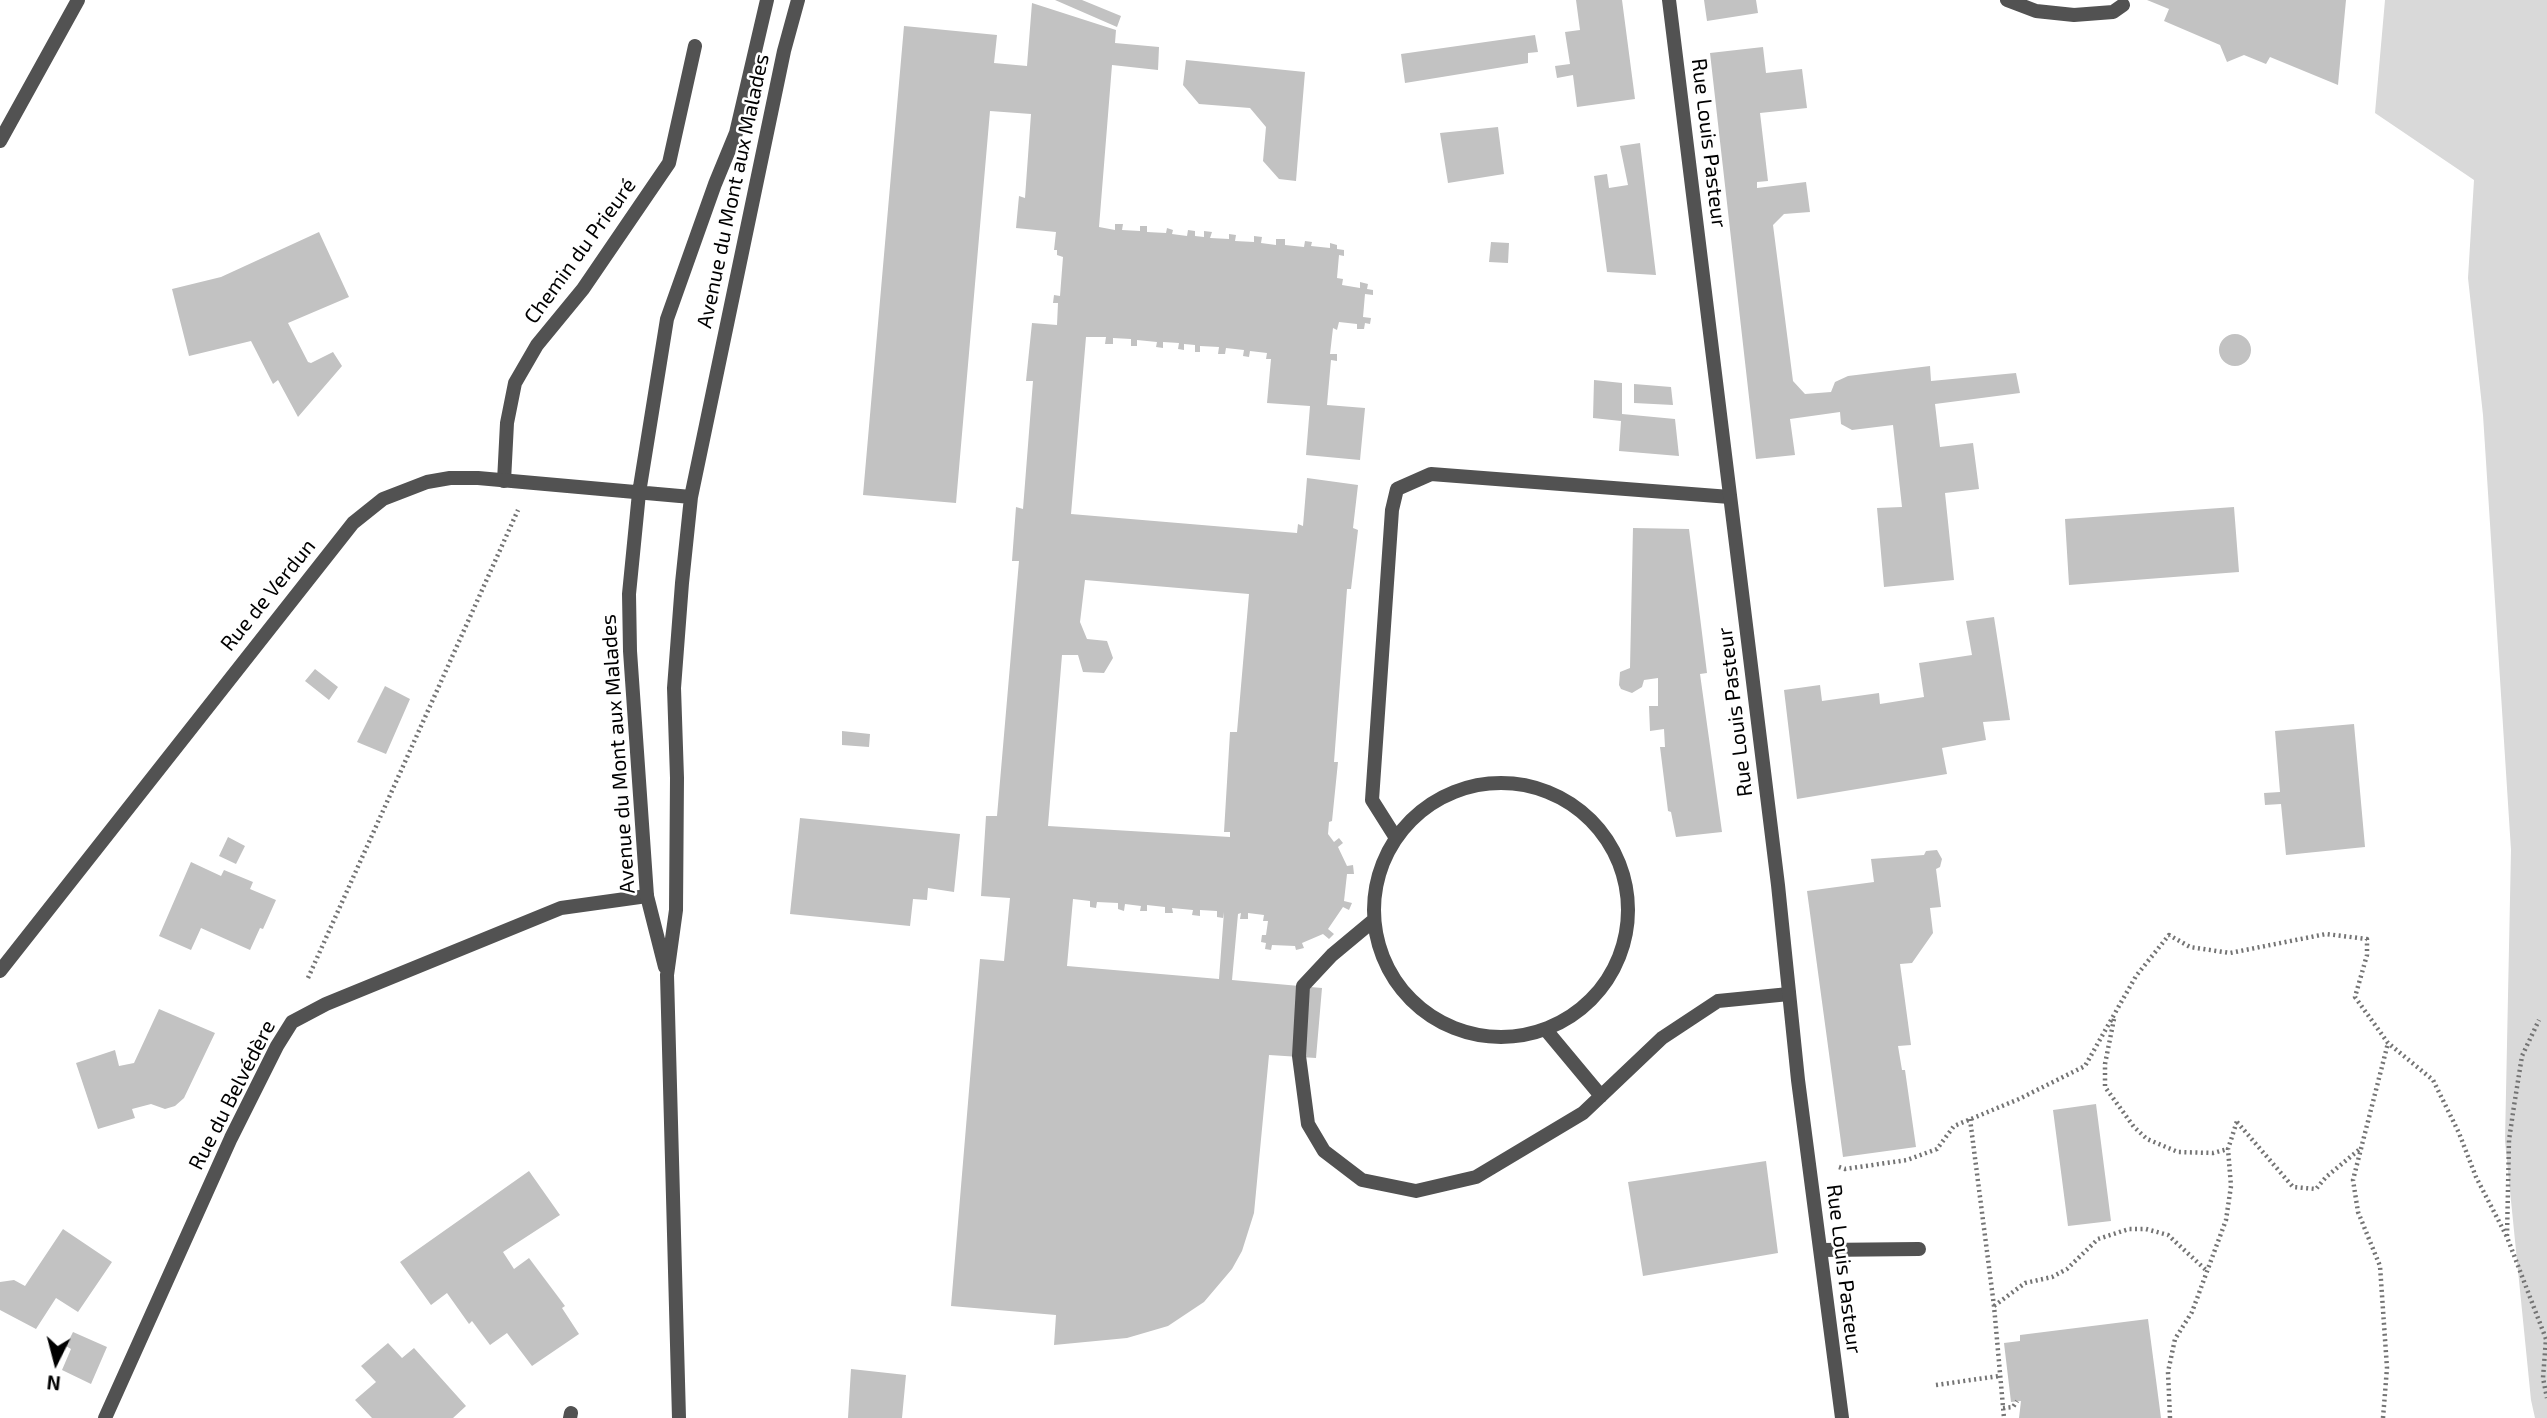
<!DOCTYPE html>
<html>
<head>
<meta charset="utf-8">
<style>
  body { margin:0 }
  #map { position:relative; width:2547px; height:1418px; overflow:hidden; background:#fff; font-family:"Exo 2",sans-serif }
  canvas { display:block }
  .north { position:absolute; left:21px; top:1327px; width:70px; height:70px; -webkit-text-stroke:5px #fff; paint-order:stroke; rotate:186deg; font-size:19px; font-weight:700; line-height:28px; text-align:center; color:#000 }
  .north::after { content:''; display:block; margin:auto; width:24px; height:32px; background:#000; clip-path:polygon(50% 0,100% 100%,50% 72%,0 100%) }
</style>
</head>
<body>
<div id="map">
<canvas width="2547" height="1418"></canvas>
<div class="north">N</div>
</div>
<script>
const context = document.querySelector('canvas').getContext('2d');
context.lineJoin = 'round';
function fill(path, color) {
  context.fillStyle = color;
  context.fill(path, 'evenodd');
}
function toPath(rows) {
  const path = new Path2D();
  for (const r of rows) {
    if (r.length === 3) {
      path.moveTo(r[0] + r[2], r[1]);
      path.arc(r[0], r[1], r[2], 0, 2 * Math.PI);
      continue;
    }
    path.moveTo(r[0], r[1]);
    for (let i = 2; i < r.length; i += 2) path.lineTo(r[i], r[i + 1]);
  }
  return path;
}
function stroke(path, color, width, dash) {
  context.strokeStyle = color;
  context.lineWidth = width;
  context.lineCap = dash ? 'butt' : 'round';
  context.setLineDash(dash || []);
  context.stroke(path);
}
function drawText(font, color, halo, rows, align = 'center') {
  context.font = font + ' "Exo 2",sans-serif';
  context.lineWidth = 5;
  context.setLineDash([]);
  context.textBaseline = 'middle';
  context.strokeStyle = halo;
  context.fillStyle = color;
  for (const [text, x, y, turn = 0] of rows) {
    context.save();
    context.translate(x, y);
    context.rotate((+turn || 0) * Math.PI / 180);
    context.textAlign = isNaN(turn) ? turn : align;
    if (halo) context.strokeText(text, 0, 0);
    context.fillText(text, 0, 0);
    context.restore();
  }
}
fill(toPath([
  [2385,0,2547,0,2547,1418,2535,1418,2531,1400,2505,1141,2511,850,2483,415,2468,278,2474,180,2375,113]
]), '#d9d9d9');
fill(toPath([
  [1055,0,1082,0,1121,16,1117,27],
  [1576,0,1622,0,1635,99,1577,107,1573,75,1557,78,1555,66,1570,64,1565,32,1580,30],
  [1704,0,1756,0,1758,13,1707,21],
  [2147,0,2346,0,2338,85,2270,57,2266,64,2244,55,2227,62,2220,45,2164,21,2169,9],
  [1032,3,1116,30,1115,43,1159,47,1158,70,1112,65,1099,227,1115,230,1115,224,1123,224,1122,230,1140,231,1140,226,1147,226,1147,232,1166,233,1167,228,1173,230,1172,234,1187,236,1188,230,1195,231,1195,236,1204,237,1204,231,1212,232,1210,238,1229,239,1229,234,1236,235,1235,241,1254,242,1254,236,1262,237,1261,243,1276,245,1276,239,1285,239,1285,245,1304,247,1305,241,1312,242,1311,246,1330,248,1330,243,1337,245,1337,249,1344,250,1344,256,1339,255,1337,278,1343,279,1342,285,1360,288,1360,282,1368,284,1367,289,1373,290,1373,295,1365,294,1363,317,1371,318,1370,324,1365,323,1364,329,1357,329,1357,324,1339,322,1337,330,1333,328,1330,354,1337,354,1337,361,1331,360,1327,405,1365,408,1360,460,1306,455,1310,406,1267,403,1271,359,1266,359,1267,353,1250,351,1249,357,1243,356,1244,350,1226,348,1225,354,1218,354,1219,347,1200,346,1200,352,1195,352,1195,345,1184,344,1184,350,1178,349,1179,343,1163,342,1163,348,1156,347,1157,342,1137,340,1137,346,1131,346,1131,339,1113,338,1113,344,1105,344,1106,337,1086,337,1071,514,1297,533,1298,524,1303,526,1307,478,1358,485,1353,528,1358,530,1351,589,1347,589,1334,762,1338,762,1332,821,1329,822,1328,834,1334,842,1339,838,1343,843,1338,847,1347,866,1353,865,1354,874,1347,874,1344,901,1352,903,1349,910,1343,907,1328,929,1334,934,1329,939,1323,934,1302,943,1304,948,1296,950,1295,946,1272,945,1271,950,1265,949,1266,943,1261,942,1262,935,1266,935,1268,921,1263,921,1264,915,1248,913,1248,919,1240,919,1241,913,1238,914,1232,980,1322,988,1316,1058,1269,1055,1254,1213,1242,1251,1232,1269,1204,1302,1168,1326,1127,1338,1054,1345,1056,1315,951,1306,980,959,1004,961,1010,898,981,896,986,816,997,816,1019,561,1012,561,1016,507,1023,509,1033,381,1026,381,1032,323,1057,325,1058,303,1053,303,1054,295,1060,296,1063,257,1057,255,1057,250,1054,250,1056,232,1016,228,1019,196,1025,198,1031,114,990,111,956,503,863,495,904,26,997,35,994,63,1027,66],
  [1085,580,1249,594,1237,732,1230,732,1224,832,1230,832,1230,837,1048,826,1062,655,1078,655,1083,672,1104,673,1113,658,1107,641,1087,639,1080,622],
  [1073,899,1090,901,1090,907,1096,908,1097,902,1118,903,1118,909,1124,911,1125,904,1141,906,1140,911,1147,911,1147,905,1165,907,1165,913,1173,913,1172,908,1193,910,1192,915,1200,916,1200,910,1217,911,1217,917,1223,918,1224,912,1219,979,1067,966],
  [1535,35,1538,52,1528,53,1528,63,1405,83,1401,54],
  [1763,47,1766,73,1802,69,1807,108,1760,113,1768,181,1757,182,1757,188,1806,182,1810,212,1784,214,1773,225,1793,381,1805,394,1831,392,1835,382,1848,376,1930,366,1931,381,2016,373,2020,393,1935,404,1940,447,1973,443,1979,489,1945,493,1954,580,1884,587,1877,508,1902,507,1893,425,1852,430,1841,424,1840,412,1790,419,1795,455,1756,459,1710,53],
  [1186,60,1305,72,1296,181,1279,179,1263,161,1266,127,1250,108,1199,104,1183,85],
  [1498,127,1504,174,1448,183,1440,133],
  [1640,143,1656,275,1607,272,1594,176,1607,174,1609,188,1628,185,1620,146],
  [319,232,349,297,288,323,308,362,311,363,333,352,342,366,298,417,278,380,273,384,251,341,189,356,172,289,221,277],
  [1491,242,1509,243,1508,263,1489,262],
  [2235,350,16],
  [1594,380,1622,383,1622,414,1675,419,1679,456,1619,451,1621,421,1593,418],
  [1634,384,1671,387,1673,405,1634,403],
  [2234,507,2239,572,2069,585,2065,519],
  [1633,528,1689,529,1707,673,1700,674,1722,832,1676,837,1671,812,1668,811,1660,747,1665,747,1664,729,1650,731,1649,706,1658,706,1658,678,1644,680,1642,687,1632,693,1621,689,1619,685,1620,672,1630,668],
  [1994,617,2010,720,1983,722,1986,740,1942,748,1947,774,1797,799,1784,690,1820,685,1822,701,1879,693,1880,704,1924,697,1919,663,1972,655,1966,621],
  [315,669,338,687,329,700,305,681],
  [385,686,410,699,386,754,357,742],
  [2354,724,2365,847,2286,855,2281,804,2265,805,2264,793,2280,792,2275,731],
  [842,731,870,734,869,747,842,745],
  [800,818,960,834,954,892,928,888,927,900,913,899,910,926,790,914],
  [228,837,245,846,236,864,219,856],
  [1937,850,1942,859,1940,867,1936,869,1941,907,1930,908,1933,933,1912,963,1900,964,1911,1045,1898,1046,1902,1070,1905,1070,1916,1147,1843,1157,1807,891,1874,882,1871,859,1924,855,1926,851],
  [191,862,221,876,224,870,253,882,250,889,276,900,263,929,260,928,250,950,201,928,191,950,159,936],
  [159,1009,215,1033,184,1098,175,1106,165,1109,151,1104,132,1109,135,1118,98,1129,76,1063,115,1050,119,1066,134,1063],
  [2096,1104,2111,1221,2068,1226,2053,1110],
  [1766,1161,1778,1253,1643,1276,1628,1182],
  [529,1171,560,1215,503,1252,514,1269,529,1258,565,1306,562,1308,579,1334,532,1366,507,1333,490,1345,472,1321,469,1324,447,1293,431,1305,400,1262],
  [63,1229,112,1262,78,1312,56,1298,36,1329,0,1310,0,1282,14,1280,25,1286],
  [2148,1319,2161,1418,2019,1418,2021,1401,2011,1402,2004,1343,2020,1341,2020,1335],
  [73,1332,107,1347,91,1384,62,1370,71,1349,66,1346],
  [388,1343,402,1358,414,1348,466,1406,453,1418,372,1418,355,1400,376,1382,361,1366],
  [851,1369,906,1375,902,1418,848,1418]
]), '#c2c2c2');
stroke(toPath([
  [308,978,518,510],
  [2114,1019,2105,1064,2105,1087,2134,1127,2147,1139,2178,1152,2213,1153,2228,1149],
  [1970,1119,1994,1306,2004,1418],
  [2237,1122,2293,1187,2316,1189,2326,1177,2361,1148],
  [1839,1167,1845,1169,1907,1160,1937,1149,1954,1126,2019,1099,2085,1066,2136,976,2169,935,2190,947,2230,953,2326,934,2367,939,2367,955,2355,997,2388,1043,2433,1080,2459,1133,2476,1177,2507,1237,2546,1339,2543,1378,2547,1398],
  [2507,1236,2509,1140,2514,1106,2522,1056,2539,1020],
  [1994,1306,2025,1283,2052,1277,2067,1269,2098,1239,2129,1229,2146,1229,2168,1235,2207,1271],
  [1936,1385,1999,1376],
  [2003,1408,2013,1407,2017,1401],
  [2170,1418,2168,1372,2175,1339,2192,1312,2226,1220,2231,1186,2228,1149,2237,1121],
  [2383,1418,2387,1368,2380,1266,2358,1212,2353,1180,2388,1043]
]), '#747474', 4.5, [2, 3.5]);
stroke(toPath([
  [2007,0,2036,11,2074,15,2113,12,2123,5],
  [504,481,507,423,515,383,537,345,583,289,669,163,695,46],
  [1501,910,127],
  [1396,838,1372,800,1392,510,1397,489,1431,474,1730,497],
  [1374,920,1332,955,1303,986,1299,1056,1308,1124,1324,1151,1362,1180,1416,1191,1476,1177,1583,1113,1662,1038,1718,1001,1789,994],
  [1546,1030,1601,1096],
  [1821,1250,1919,1249]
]), '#525252', 14);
stroke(toPath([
  [1669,0,1778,885,1798,1080,1842,1418],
  [105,1418,231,1138,277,1046,292,1022,326,1004,561,908,647,896],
  [570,1418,571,1413]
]), '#525252', 14);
stroke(toPath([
  [0,141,78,0],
  [665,967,647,896,630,651,629,594,639,493,667,319,715,184,736,133,767,0],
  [0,971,353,523,383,499,427,482,450,478,478,478,691,497],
  [679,1418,667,975,676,910,677,778,674,688,682,583,691,497,784,51,798,0]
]), '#525252', 14);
drawText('21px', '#000', '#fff', [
  ["Rue Louis Pasteur",1709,143,83],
  ["Avenue du Mont aux Malades",733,191,-78],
  ["Chemin du Prieuré",580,251,-54],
  ["Rue de Verdun",268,595,-51],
  ["Rue Louis Pasteur",1735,712,-97],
  ["Avenue du Mont aux Malades",618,754,-94],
  ["Rue du Belvédère",232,1095,-63],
  ["Rue Louis Pasteur",1844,1269,83]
]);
</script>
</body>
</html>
